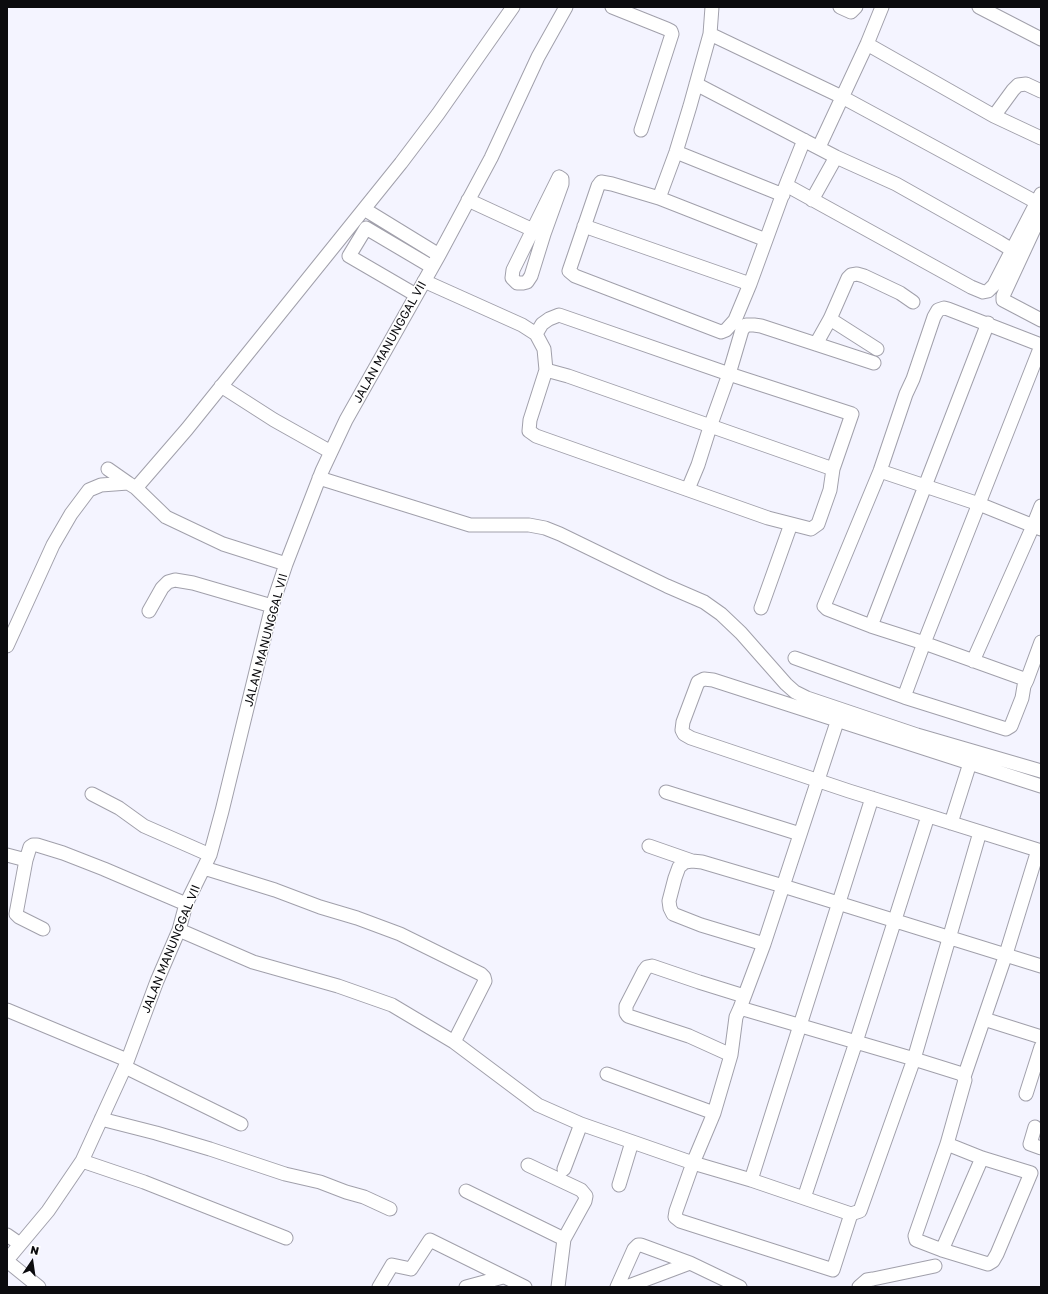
<!DOCTYPE html>
<html>
<head>
<meta charset="utf-8">
<style>
  body { margin:0 }
  #map { position:relative; width:1048px; height:1294px; overflow:hidden; background:#f4f4ff; font-family:"Golos Text",sans-serif }
  canvas { display:block }
  .frame { position:absolute; inset:0; border:8px solid #0b0b0e; pointer-events:none }
  .north { position:absolute; left:12px; top:1242px; width:40px; height:40px; -webkit-text-stroke:3px #fff; paint-order:stroke; rotate:13deg; font-size:11px; font-weight:700; line-height:16px; text-align:center; color:#0b0b0e }
  .north::after { content:''; display:block; margin:auto; width:14px; height:18px; background:#0b0b0e; clip-path:polygon(50% 0,100% 100%,50% 72%,0 100%) }
</style>
</head>
<body>
<div id="map">
<canvas width="1048" height="1294"></canvas>
<div class="frame"></div>
<div class="north">N</div>
</div>
<script>
const context = document.querySelector('canvas').getContext('2d');
context.lineJoin = 'round';
function toPath(rows) {
  const path = new Path2D();
  for (const r of rows) {
    path.moveTo(r[0], r[1]);
    for (let i = 2; i < r.length; i += 2) path.lineTo(r[i], r[i + 1]);
  }
  return path;
}
function stroke(path, color, width, dash) {
  context.strokeStyle = color;
  context.lineWidth = width;
  context.lineCap = dash ? 'butt' : 'round';
  context.setLineDash(dash || []);
  context.stroke(path);
}
function drawText(font, color, halo, rows, align = 'center') {
  context.font = font + ' "Golos Text",sans-serif';
  context.lineWidth = 3;
  context.setLineDash([]);
  context.textBaseline = 'middle';
  context.strokeStyle = halo;
  context.fillStyle = color;
  for (const [text, x, y, turn = 0] of rows) {
    context.save();
    context.translate(x, y);
    context.rotate((+turn || 0) * Math.PI / 180);
    context.textAlign = isNaN(turn) ? turn : align;
    if (halo) context.strokeText(text, 0, 0);
    context.fillText(text, 0, 0);
    context.restore();
  }
}
const minor = toPath([
  [612,7,667,29,671,31,672,34,641,130],
  [840,7,851,12,856,7],
  [979,7,1041,39],
  [710,34,842,97,1036,202],
  [867,44,994,116,1041,138],
  [696,84,836,157,896,184,999,242,1012,250],
  [994,116,1013,90,1018,85,1026,84,1041,91],
  [819,147,867,44,882,7],
  [676,152,783,195],
  [559,177,562,179,562,184,544,234,531,276,527,282,523,283,517,283,512,278,513,270,559,177],
  [786,185,971,287,983,292,988,291,994,285,1041,194],
  [659,198,676,152,690,106,710,34,712,7],
  [468,200,533,230],
  [812,200,836,157],
  [364,209,439,255],
  [1041,214,1003,296,1003,300,1041,320],
  [584,226,750,284],
  [766,240,659,198,612,184,601,182,598,186,569,271,575,276,721,332,726,330,735,320,750,284,786,185,804,140],
  [424,281,522,325,536,334,544,349,546,370,530,420,529,431,536,436,768,518,811,529,818,524,830,490,833,469,852,414,729,374,559,315,549,319,542,324,536,334],
  [416,295,349,256,366,228,432,267],
  [830,319,877,349],
  [816,344,830,319,848,278,851,275,857,274,864,276,900,293,913,302],
  [1041,345,948,309,944,308,938,310,934,317,913,379,906,394,880,471,824,606,827,609,871,626,924,643,1027,680,1041,642],
  [546,370,568,376,833,469],
  [221,386,274,420,331,452],
  [108,469,128,483],
  [880,471,979,504,1041,529],
  [319,478,470,525,529,525,545,528,560,534,667,586,704,602,721,614,741,633,786,684,795,692,807,698,917,735,1041,771],
  [136,488,187,429,401,163,438,114,513,7],
  [688,489,698,465,710,427,729,374,742,330,746,325,754,325,761,326,874,363],
  [761,608,791,524],
  [149,611,162,588,168,582,175,580,193,583,272,606],
  [871,626,988,323],
  [7,646,53,545,71,514,89,490,101,485,128,483,136,488,166,517,223,544,286,564],
  [795,658,904,697,1006,729,1011,726,1022,698,1024,686,1027,680],
  [973,661,1033,526,1041,506],
  [904,697,924,643,1041,346],
  [1041,786,713,680,704,679,698,682,683,722,682,730,684,734,691,738,849,791,1041,851],
  [666,792,800,834],
  [92,794,119,808,144,826,210,855],
  [951,823,970,763],
  [649,846,692,861],
  [7,855,26,860,30,847,33,845,37,845,63,853,104,869,186,904],
  [26,860,16,914,19,917,43,929],
  [204,868,275,890,320,907,357,918,400,934,481,974,484,977,485,981,454,1042],
  [179,930,253,962,338,986,392,1005,454,1042,538,1105,581,1124,693,1163,751,1180,851,1214],
  [764,944,701,925,673,914,670,908,669,901,675,878,679,867,685,862,692,861,702,862,783,886,1041,966],
  [740,1008,764,944,840,713],
  [7,1010,127,1060],
  [984,1019,1041,1037],
  [731,1055,689,1036,628,1016,626,1013,626,1006,644,971,647,967,652,966,699,982,744,996],
  [125,1067,241,1124],
  [607,1074,714,1113],
  [964,1077,1006,954,1038,850],
  [1026,1094,1041,1047],
  [101,1119,156,1133,210,1149,285,1174,320,1182,346,1192,364,1197,390,1209],
  [1035,1127,1030,1144,1041,1148],
  [947,1144,982,1158,1031,1173,997,1254,993,1261,988,1264,942,1250,916,1240,915,1236,947,1144,965,1080,962,1074,914,1059,740,1008,736,1017,731,1055,714,1113,693,1163,676,1211,675,1217,680,1221,833,1270,851,1214,860,1211,914,1059,980,832],
  [82,1161,144,1182,286,1238],
  [528,1165,581,1190,586,1196,585,1201,564,1239,558,1287],
  [564,1169,581,1124],
  [751,1180,872,798],
  [619,1185,632,1142],
  [466,1191,564,1239],
  [804,1198,856,1042,928,816],
  [7,1235,20,1244],
  [942,1250,982,1158],
  [7,1260,48,1211,82,1161,125,1067,157,981,179,930,186,904,210,855,222,811,272,606,286,564,322,471,346,420,439,255,491,158,538,57,566,7],
  [7,1261,39,1287],
  [379,1287,392,1265,411,1269,430,1240,525,1287],
  [466,1287,503,1277],
  [617,1287,634,1249,638,1245,641,1245,690,1263],
  [626,1287,690,1263,740,1287],
  [859,1287,867,1280,873,1279,935,1266]
]);
stroke(minor, '#a1a0ab', 15);
stroke(minor, '#fff', 13);
drawText('12px', '#0b0b0e', '#fff', [
  ["JALAN MANUNGGAL VII",390,342,-61],
  ["JALAN MANUNGGAL VII",266,640,-75],
  ["JALAN MANUNGGAL VII",171,949,-68]
]);
</script>
</body>
</html>
